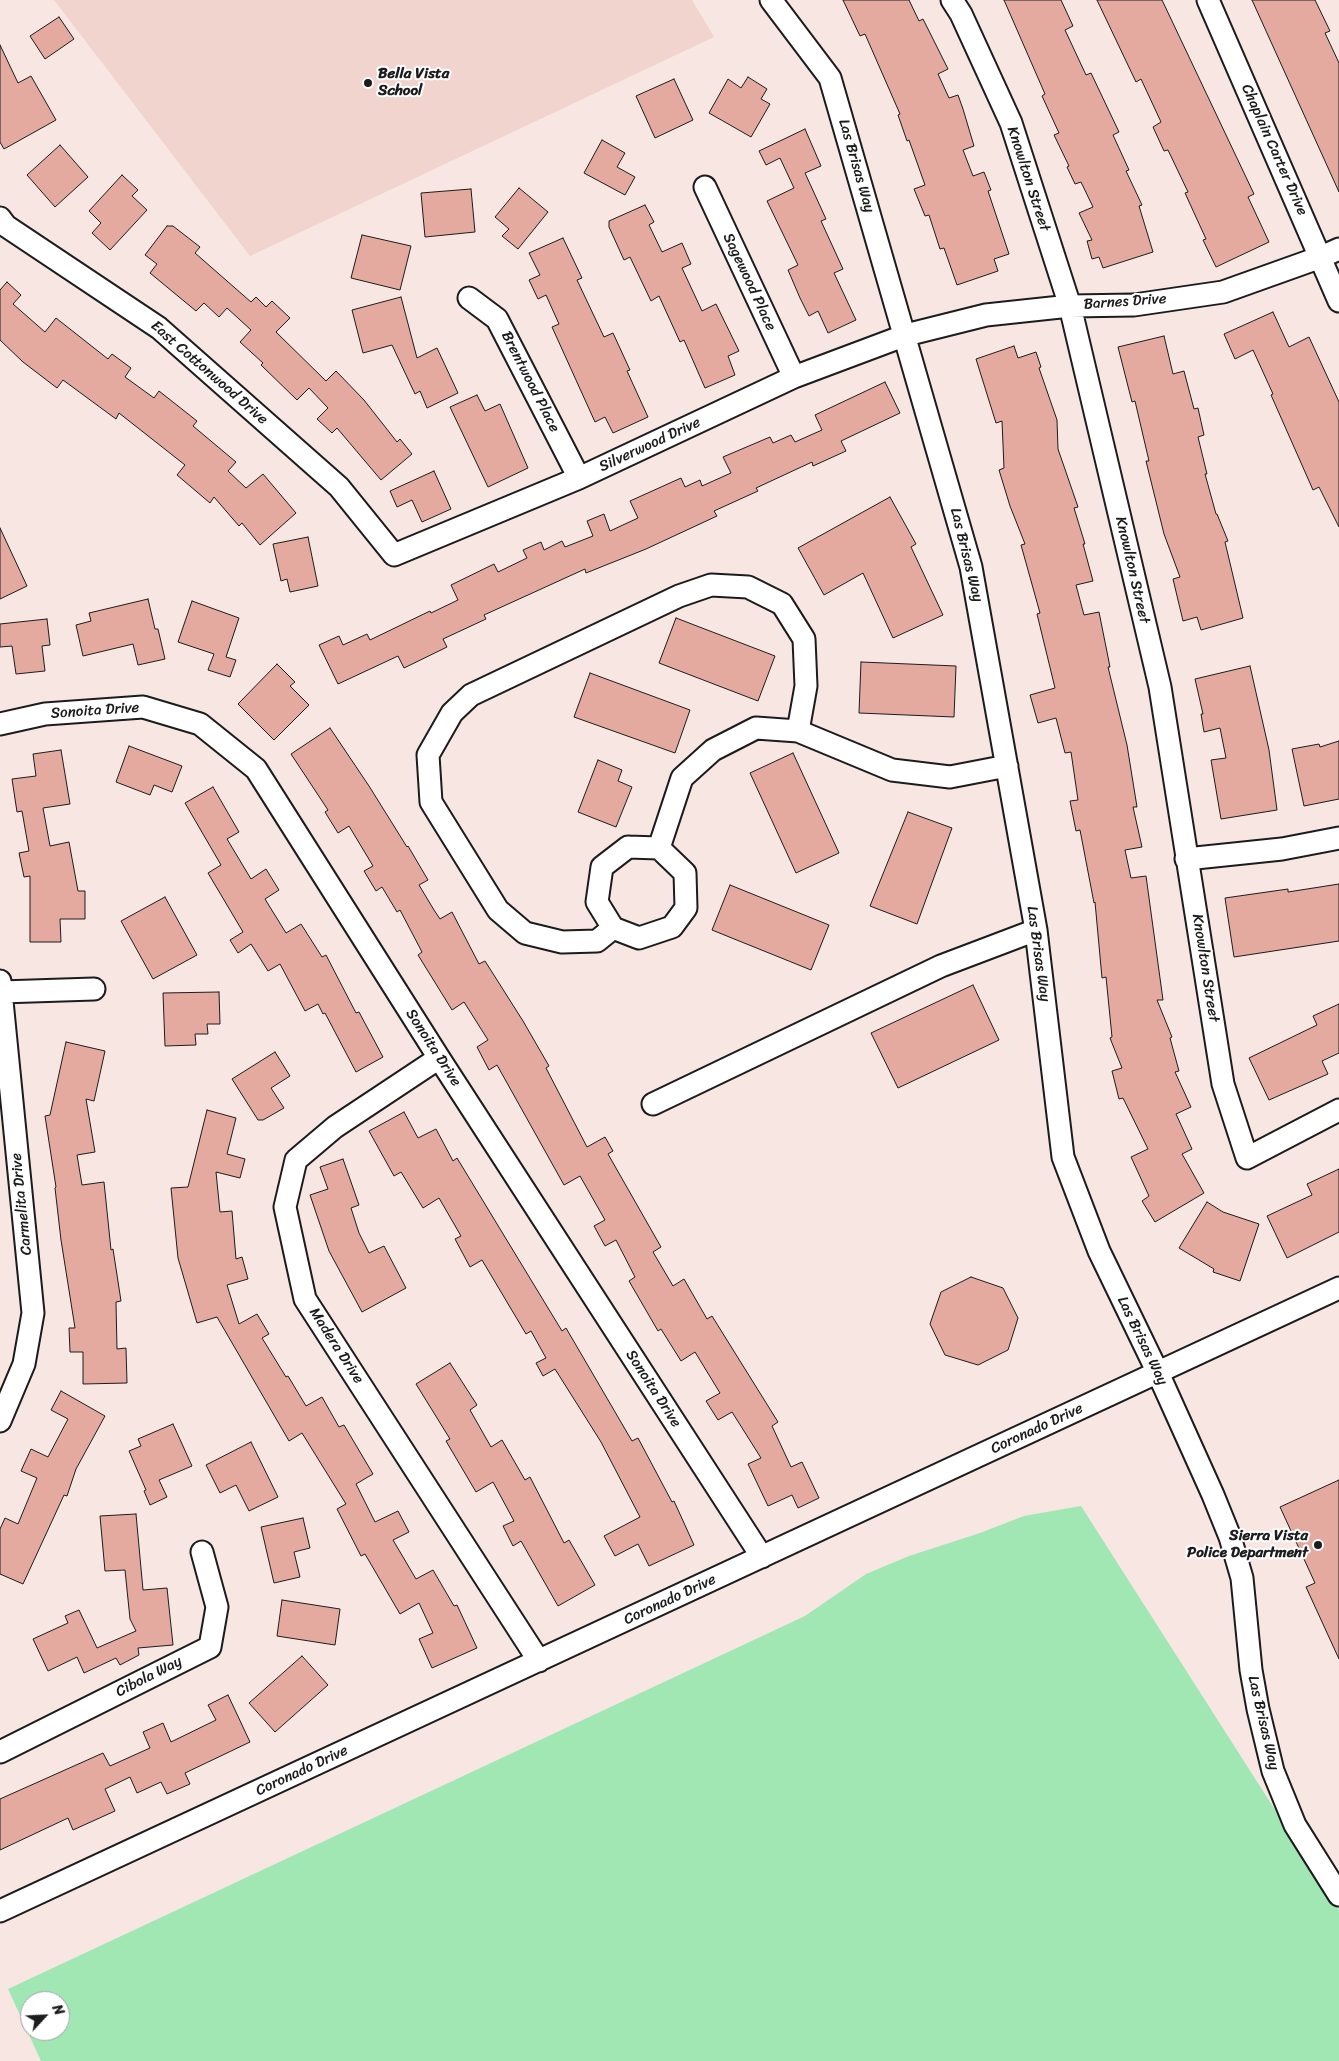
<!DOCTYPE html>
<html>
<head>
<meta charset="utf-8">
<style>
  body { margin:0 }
  #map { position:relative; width:1339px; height:2061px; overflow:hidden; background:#f7e6e2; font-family:Sriracha,sans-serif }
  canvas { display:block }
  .north { position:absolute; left:20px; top:1991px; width:50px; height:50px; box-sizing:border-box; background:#fff; border:1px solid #a4a4a4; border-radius:50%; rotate:65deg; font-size:14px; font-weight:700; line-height:20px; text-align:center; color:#1c1c1c }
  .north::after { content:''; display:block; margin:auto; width:18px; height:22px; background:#1c1c1c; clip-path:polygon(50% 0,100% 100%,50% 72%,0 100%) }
</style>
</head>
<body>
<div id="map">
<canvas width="1339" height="2061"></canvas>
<div class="north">N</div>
</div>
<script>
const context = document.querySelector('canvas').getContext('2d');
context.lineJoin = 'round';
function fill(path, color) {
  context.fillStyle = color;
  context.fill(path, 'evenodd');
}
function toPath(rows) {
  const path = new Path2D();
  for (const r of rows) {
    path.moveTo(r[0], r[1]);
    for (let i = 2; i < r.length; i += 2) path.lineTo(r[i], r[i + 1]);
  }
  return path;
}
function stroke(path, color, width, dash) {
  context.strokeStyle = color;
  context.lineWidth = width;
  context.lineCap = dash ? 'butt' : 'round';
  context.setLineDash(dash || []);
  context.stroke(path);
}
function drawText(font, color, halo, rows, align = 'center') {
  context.font = font + ' Sriracha,sans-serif';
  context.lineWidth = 4;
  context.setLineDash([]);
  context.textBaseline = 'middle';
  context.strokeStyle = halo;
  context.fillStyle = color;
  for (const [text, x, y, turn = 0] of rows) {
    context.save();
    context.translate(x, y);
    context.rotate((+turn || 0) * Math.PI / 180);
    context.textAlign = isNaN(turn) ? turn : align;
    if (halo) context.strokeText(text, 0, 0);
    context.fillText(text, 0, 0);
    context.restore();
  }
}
fill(toPath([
  [54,0,692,0,714,37,250,256]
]), '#f1d4ce');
fill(toPath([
  [1081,1506,1339,1910,1339,2061,41,2061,8,1989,805,1616,866,1574,909,1556,980,1533,1024,1516],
  [30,2001,60,2001,60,2031,30,2031]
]), '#a0e7b4');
const building = toPath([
  [843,0,909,0,919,21,923,19,948,69,938,74,949,98,958,95,963,109,974,146,963,150,973,176,984,172,991,190,988,191,1009,254,994,259,998,271,957,285,944,248,940,249,929,215,925,216,914,189,925,185,909,140,907,141,898,115,900,114,865,34,860,36,843,0],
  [1004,0,1061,0,1073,26,1065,30,1086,75,1091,73,1119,132,1113,135,1129,170,1126,171,1142,205,1139,206,1153,252,1103,268,1099,257,1092,259,1087,241,1092,240,1079,213,1093,207,1081,182,1075,184,1067,167,1069,166,1054,135,1059,133,1042,96,1045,94,1004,0],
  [1097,0,1162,0,1254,194,1248,197,1269,242,1216,267,1203,240,1206,239,1185,193,1188,192,1168,150,1164,151,1153,127,1161,122,1141,79,1136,82,1097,0],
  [1252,0,1315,0,1330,31,1325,33,1339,63,1339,192,1252,0],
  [59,17,74,39,45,59,30,36,59,17],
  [0,45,18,83,31,76,56,120,4,149,0,142,0,45],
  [748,77,767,89,761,99,770,104,751,137,709,113,728,79,741,88,748,77],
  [674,79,693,120,655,138,636,96,674,79],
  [805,129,821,166,805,173,826,219,821,221,843,269,834,273,856,320,828,333,818,311,809,316,800,298,788,270,798,265,767,201,794,188,780,158,766,165,759,151,805,129],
  [602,140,625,153,617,167,635,177,625,195,584,173,602,140],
  [60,145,88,177,55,207,27,175,60,145],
  [122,175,138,190,132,196,147,210,110,250,92,233,101,223,89,211,122,175],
  [519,188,548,212,518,249,502,236,509,229,495,217,519,188],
  [471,189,475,232,425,237,421,193,471,189],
  [645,205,654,222,649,225,662,252,682,243,691,264,682,268,702,311,716,304,739,351,728,356,735,375,705,388,684,340,680,342,659,296,651,301,630,257,624,260,609,227,609,221,645,205],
  [167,226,173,226,200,247,195,253,251,302,256,297,266,307,272,301,290,318,276,332,326,381,336,371,364,400,397,442,400,439,412,454,381,480,337,428,332,433,317,419,328,408,309,388,297,400,261,365,263,363,240,342,251,330,227,308,219,317,204,303,196,311,150,273,157,264,145,255,167,226],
  [362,235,411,246,400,290,351,278,362,235],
  [563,238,582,278,577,280,604,337,613,333,630,370,627,371,648,417,613,433,605,417,595,422,552,327,559,324,546,295,538,299,529,280,540,275,529,253,563,238],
  [7,282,21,295,13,304,45,332,56,318,108,359,112,354,131,368,125,377,154,398,159,391,197,421,193,426,236,462,228,471,246,488,263,474,296,513,260,545,242,523,239,526,214,497,210,503,177,475,185,465,119,413,116,419,63,380,57,388,23,362,0,340,0,290,7,282],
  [401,297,417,358,437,348,458,393,427,408,420,391,415,394,392,345,363,353,352,310,401,297],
  [1273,312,1289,347,1309,337,1339,402,1339,527,1319,487,1313,490,1271,395,1273,394,1253,350,1235,359,1224,334,1273,312],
  [1164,336,1173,374,1184,371,1194,409,1198,408,1204,435,1198,437,1207,474,1205,474,1216,514,1217,514,1228,541,1225,542,1243,618,1201,630,1197,617,1183,621,1173,579,1180,577,1164,534,1146,461,1149,461,1135,401,1132,402,1118,347,1164,336],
  [1014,346,1018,358,1036,352,1041,367,1039,368,1057,420,1058,449,1078,507,1074,508,1085,544,1083,544,1093,581,1076,585,1084,615,1099,612,1110,667,1108,667,1127,745,1137,807,1133,807,1142,847,1125,850,1131,878,1146,876,1163,1000,1157,1000,1172,1037,1170,1038,1179,1071,1175,1072,1191,1107,1176,1114,1192,1149,1182,1154,1204,1193,1155,1222,1142,1201,1149,1196,1131,1157,1148,1149,1123,1098,1119,1099,1112,1071,1122,1068,1110,1038,1112,1037,1106,977,1102,978,1095,902,1094,903,1080,830,1076,831,1070,801,1078,800,1071,752,1065,753,1056,718,1038,723,1030,695,1055,688,1037,614,1040,613,1021,545,1025,544,1010,506,999,470,1004,468,1002,421,996,423,976,359,1014,346],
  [885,382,900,413,841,441,846,451,813,466,812,462,756,488,758,491,714,511,717,516,646,549,586,573,585,569,484,615,486,619,443,639,447,647,404,668,398,656,338,684,319,645,339,636,343,645,367,634,370,640,430,611,431,613,458,600,451,585,494,564,498,572,527,558,523,550,541,542,544,550,562,541,565,547,593,536,587,521,604,514,610,531,638,518,630,501,681,478,685,487,700,480,702,486,731,473,723,457,770,437,773,443,791,435,795,442,822,430,815,415,885,382],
  [477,395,485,411,500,404,528,468,488,487,450,407,477,395],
  [434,471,451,509,422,522,412,500,397,507,390,491,434,471],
  [890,497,916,544,911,547,943,615,893,638,863,573,824,595,798,548,890,497],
  [0,528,27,586,0,599,0,528],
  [308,537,318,586,290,592,287,579,281,581,273,544,308,537],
  [148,599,155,629,158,629,165,659,138,665,133,644,83,656,76,625,91,621,89,613,148,599],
  [192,601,239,618,226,657,236,660,230,677,208,670,214,654,178,642,192,601],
  [676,618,775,656,758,701,659,663,676,618],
  [47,619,50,645,42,646,45,671,16,674,12,646,0,647,0,624,47,619],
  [861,662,956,666,954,717,859,713,861,662],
  [277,664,295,682,290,686,309,705,274,740,238,704,277,664],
  [1250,666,1269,750,1277,810,1221,819,1211,760,1226,758,1220,728,1204,732,1201,714,1203,714,1195,679,1250,666],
  [590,673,690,710,675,753,574,717,590,673],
  [330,728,369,786,407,847,408,846,428,880,419,885,434,910,440,919,452,912,479,964,485,961,523,1021,549,1066,546,1068,587,1147,605,1137,613,1151,608,1154,661,1247,653,1252,673,1286,684,1279,707,1319,712,1316,778,1422,772,1426,791,1467,802,1462,819,1498,798,1508,792,1495,768,1506,748,1464,761,1458,732,1412,718,1420,706,1401,720,1393,695,1352,681,1361,661,1329,658,1331,629,1281,635,1277,616,1240,605,1246,594,1226,605,1220,580,1176,564,1185,497,1065,489,1070,477,1047,488,1040,464,1002,452,1010,418,955,422,952,400,910,397,912,382,887,376,891,364,871,373,866,349,826,338,833,325,812,328,810,291,754,330,728],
  [1339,741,1339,799,1304,806,1292,749,1319,744,1320,747,1339,741],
  [129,746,182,766,172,792,154,785,150,795,116,782,129,746],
  [61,750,70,804,43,808,50,846,69,842,78,891,85,891,85,919,60,919,61,942,30,942,30,876,24,877,19,853,29,851,22,811,17,812,12,779,36,776,33,754,61,750],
  [793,753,839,853,796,873,750,773,793,753],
  [598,760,622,770,618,781,632,787,616,827,578,812,598,760],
  [213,787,239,832,227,839,251,879,266,869,279,890,265,899,286,933,301,924,322,957,326,955,356,1013,359,1012,383,1057,356,1072,325,1013,323,1014,318,1004,305,1011,280,964,268,971,251,944,238,953,230,940,243,932,208,873,221,865,185,803,213,787],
  [908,812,952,828,917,924,870,906,908,812],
  [1339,884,1339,941,1234,957,1225,898,1288,889,1288,892,1339,884],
  [730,885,829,925,811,970,712,930,730,885],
  [165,897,197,955,153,979,121,921,165,897],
  [973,985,999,1040,898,1088,871,1033,973,985],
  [219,992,220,1024,207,1024,208,1034,195,1034,196,1045,165,1046,163,993,219,992],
  [1339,1004,1339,1053,1322,1061,1328,1074,1269,1100,1249,1058,1317,1025,1313,1016,1339,1004],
  [66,1042,105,1051,94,1101,86,1099,95,1152,77,1155,82,1185,104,1182,111,1250,113,1249,121,1301,116,1302,117,1349,126,1348,127,1383,83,1384,83,1352,70,1352,69,1328,75,1328,61,1240,55,1188,56,1187,45,1116,50,1115,66,1042],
  [275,1052,290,1076,271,1088,284,1108,263,1120,258,1120,232,1079,275,1052],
  [207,1110,236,1118,227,1154,245,1159,240,1178,216,1172,220,1212,232,1211,236,1259,242,1257,248,1279,227,1285,239,1324,257,1314,269,1334,262,1338,286,1377,288,1376,306,1406,322,1397,339,1427,344,1425,373,1474,356,1484,375,1522,398,1511,409,1532,393,1540,416,1579,433,1570,454,1606,457,1605,477,1648,432,1668,419,1639,433,1633,419,1603,400,1614,365,1554,361,1556,337,1509,346,1504,302,1433,289,1441,217,1317,197,1323,178,1258,171,1188,188,1187,207,1110],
  [404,1112,418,1138,436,1129,453,1161,457,1158,562,1331,566,1328,632,1441,638,1438,672,1502,674,1501,694,1545,649,1566,638,1544,615,1556,604,1536,640,1517,601,1442,555,1369,543,1376,536,1363,546,1358,531,1331,526,1334,482,1260,470,1267,455,1239,461,1236,439,1198,423,1208,401,1172,394,1176,369,1131,404,1112],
  [343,1159,359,1205,351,1208,359,1233,369,1253,384,1246,406,1288,362,1312,329,1251,310,1195,328,1189,320,1167,343,1159],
  [1339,1169,1339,1232,1287,1258,1267,1216,1312,1195,1307,1184,1339,1169],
  [1207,1202,1223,1212,1259,1224,1240,1281,1213,1272,1214,1269,1179,1248,1207,1202],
  [971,1277,1003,1288,1018,1318,1008,1350,978,1365,945,1355,930,1324,941,1292,971,1277],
  [450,1363,477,1405,470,1410,491,1447,502,1440,525,1480,530,1477,564,1543,569,1540,595,1585,558,1606,521,1541,513,1546,503,1526,514,1521,493,1482,476,1492,446,1441,450,1439,416,1384,450,1363],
  [61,1391,105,1416,76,1469,67,1496,64,1495,23,1584,0,1574,0,1529,5,1518,18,1524,37,1478,21,1471,31,1449,48,1457,68,1419,51,1410,61,1391],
  [173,1424,192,1466,159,1480,167,1497,150,1505,144,1491,146,1490,129,1451,141,1446,138,1439,173,1424],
  [251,1442,278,1497,249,1511,236,1485,220,1493,206,1465,251,1442],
  [1339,1480,1339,1659,1306,1587,1315,1583,1280,1507,1339,1480],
  [136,1514,143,1590,167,1588,173,1645,138,1648,139,1655,120,1665,116,1658,84,1673,77,1657,48,1671,33,1639,68,1623,65,1616,79,1610,97,1648,136,1631,130,1619,125,1570,105,1571,100,1516,136,1514],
  [303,1518,310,1548,294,1552,300,1577,274,1583,261,1527,303,1518],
  [282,1600,340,1609,335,1645,277,1636,282,1600],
  [302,1656,328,1685,275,1732,249,1703,302,1656],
  [228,1695,250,1742,185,1773,190,1784,167,1794,161,1782,137,1793,130,1777,105,1789,115,1811,73,1830,68,1818,0,1850,0,1799,103,1753,110,1766,150,1748,143,1732,163,1723,171,1742,216,1720,208,1705,228,1695]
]);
fill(building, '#e4aaa0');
stroke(building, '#1c1c1c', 1);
const minor = toPath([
  [771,0,830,78,971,567,1036,930,1063,1157,1099,1251,1158,1373,1213,1495,1230,1537,1242,1578,1251,1670,1258,1709,1273,1771,1295,1825,1339,1895],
  [952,0,961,14,1011,123,1070,306,1160,687,1223,1084,1247,1158,1339,1110],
  [1208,0,1339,301],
  [705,187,794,377],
  [0,218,6,226,159,328,339,487,394,555,579,478,794,377,906,335,986,315,1070,306,1134,305,1223,292,1321,257,1339,249],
  [469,298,497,319,579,478],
  [0,724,45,714,143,707,200,724,256,769,439,1058,762,1557],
  [628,847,659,848,685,873,686,908,672,927,639,938,613,928,597,902,602,867,628,847],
  [659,848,682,778,713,750,756,728,798,731,892,770,950,777,1007,766],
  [1186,859,1282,849,1339,838],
  [613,928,597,941,562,942,525,933,498,910,431,802,428,755,452,713,471,695,679,596,711,585,748,587,782,604,804,639,806,686,798,731],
  [0,981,33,1313,24,1364,0,1421],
  [1,992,94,989],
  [439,1058,335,1127,296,1160,285,1207,305,1299,539,1661],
  [653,1104,941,966,1036,930],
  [0,1752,210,1647,217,1607,202,1552],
  [0,1911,1339,1288]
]);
stroke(minor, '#1c1c1c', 25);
stroke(minor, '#fff', 21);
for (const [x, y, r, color] of [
  [368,83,5,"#1c1c1c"],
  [1318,1545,5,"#1c1c1c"]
]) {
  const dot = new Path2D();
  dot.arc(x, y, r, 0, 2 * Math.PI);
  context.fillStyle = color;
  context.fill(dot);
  stroke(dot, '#fff', 2);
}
drawText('bold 15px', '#1c1c1c', '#fff', [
  ["Bella Vista",378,74],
  ["School",378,91],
  ["Sierra Vista",1308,1536,"right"],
  ["Police Department",1308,1553,"right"]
], 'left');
drawText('15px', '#1c1c1c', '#fff', [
  ["Chaplain Carter Drive",1274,150,66],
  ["Las Brisas Way",856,166,74],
  ["Knowlton Street",1028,179,72],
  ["Sagewood Place",749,282,65],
  ["Barnes Drive",1125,302,-4],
  ["East Cottonwood Drive",209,373,41],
  ["Brentwood Place",530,382,63],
  ["Silverwood Drive",650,445,-25],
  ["Las Brisas Way",966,555,76],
  ["Knowlton Street",1132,570,77],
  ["Sonoita Drive",95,711,-4],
  ["Las Brisas Way",1038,954,82],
  ["Knowlton Street",1205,968,81],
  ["Sonoita Drive",433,1048,57],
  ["Carmelita Drive",22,1204,-96],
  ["Las Brisas Way",1142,1341,64],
  ["Madera Drive",336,1346,57],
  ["Sonoita Drive",653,1389,57],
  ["Coronado Drive",1037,1429,-25],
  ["Coronado Drive",670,1600,-25],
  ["Cibola Way",149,1677,-27],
  ["Las Brisas Way",1263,1723,77],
  ["Coronado Drive",302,1771,-25]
]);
</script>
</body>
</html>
